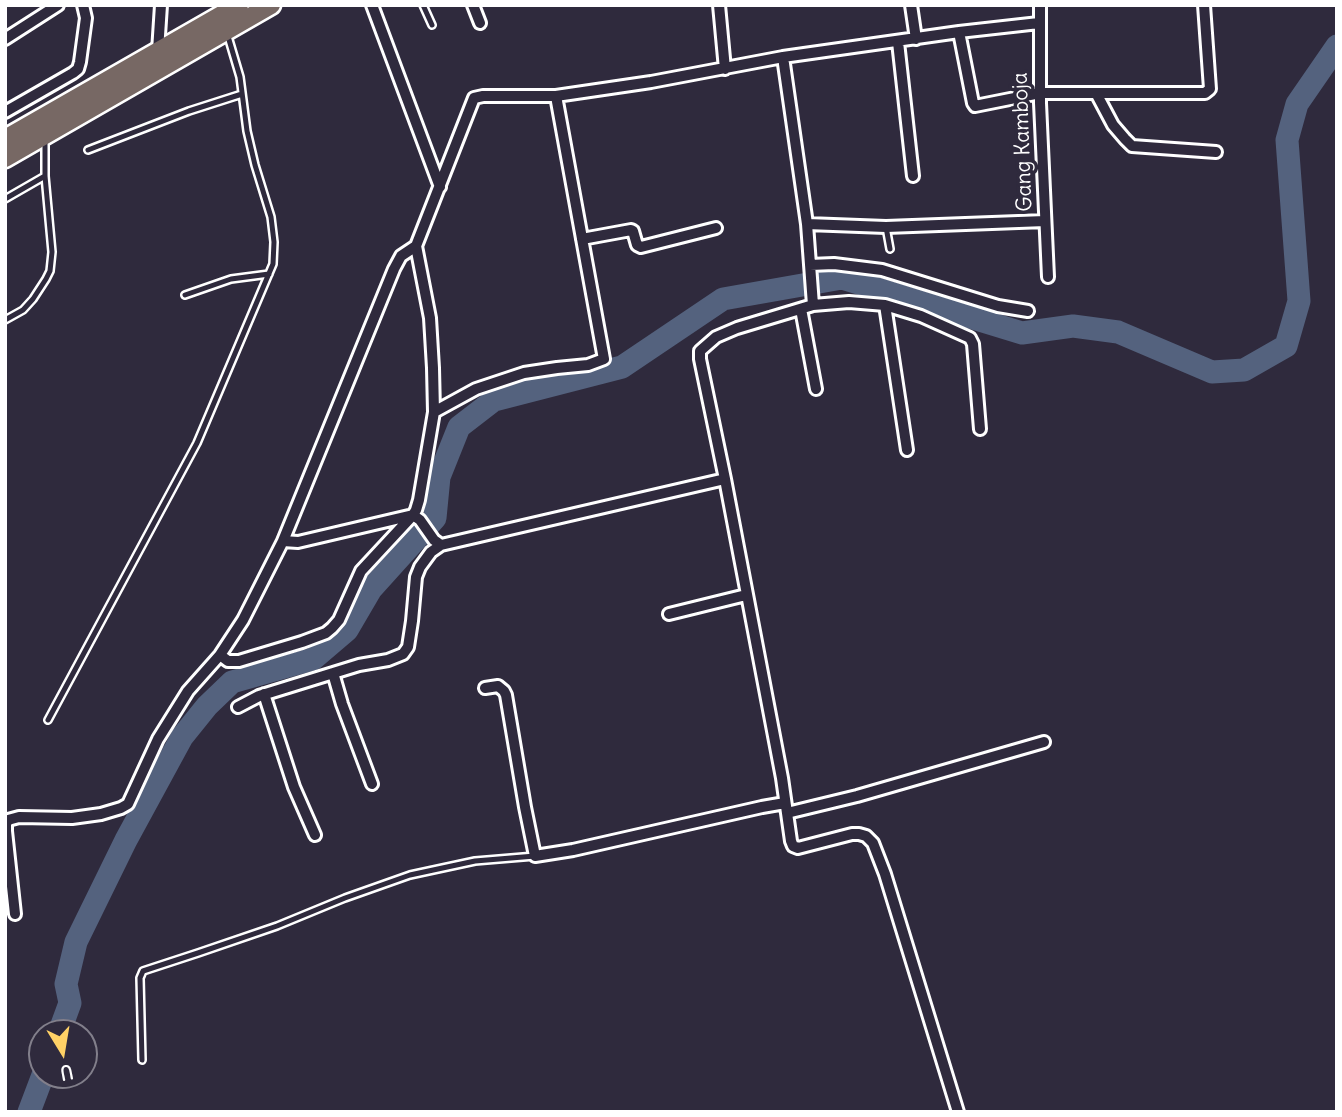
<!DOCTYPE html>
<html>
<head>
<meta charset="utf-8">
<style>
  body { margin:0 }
  #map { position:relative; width:1342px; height:1117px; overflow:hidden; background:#2f2a3d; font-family:Delius,sans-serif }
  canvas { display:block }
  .frame { position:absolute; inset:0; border:7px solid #fff; pointer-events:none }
  .north { position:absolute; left:28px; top:1019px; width:70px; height:70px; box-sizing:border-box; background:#2f2a3d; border:2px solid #827f8b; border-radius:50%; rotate:169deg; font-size:19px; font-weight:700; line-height:28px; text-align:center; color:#fff }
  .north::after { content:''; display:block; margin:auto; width:24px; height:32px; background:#ffd166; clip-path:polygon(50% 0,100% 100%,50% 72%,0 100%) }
</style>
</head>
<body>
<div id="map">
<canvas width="1342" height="1117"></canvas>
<div class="frame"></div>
<div class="north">U</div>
</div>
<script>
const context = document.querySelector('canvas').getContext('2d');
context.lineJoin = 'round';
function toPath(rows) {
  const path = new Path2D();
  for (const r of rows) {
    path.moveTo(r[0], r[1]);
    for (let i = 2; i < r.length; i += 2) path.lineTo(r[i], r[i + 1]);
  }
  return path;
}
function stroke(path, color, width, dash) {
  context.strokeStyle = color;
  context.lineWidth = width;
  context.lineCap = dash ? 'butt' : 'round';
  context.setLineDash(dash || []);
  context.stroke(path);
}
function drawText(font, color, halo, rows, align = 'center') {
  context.font = font + ' Delius,sans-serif';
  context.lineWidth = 7;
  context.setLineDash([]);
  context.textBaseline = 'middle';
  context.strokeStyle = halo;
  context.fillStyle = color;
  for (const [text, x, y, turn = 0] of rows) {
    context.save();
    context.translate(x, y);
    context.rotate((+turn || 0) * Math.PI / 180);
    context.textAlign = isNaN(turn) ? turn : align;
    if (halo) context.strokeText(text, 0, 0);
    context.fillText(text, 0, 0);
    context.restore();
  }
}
stroke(toPath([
  [59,1033,70,1003,66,984,76,942,126,840,182,737,207,706,232,682,313,659,347,630,371,589,435,518,439,477,459,427,494,400,622,367,723,299,842,278,1022,333,1073,326,1118,332,1212,372,1244,370,1286,346,1299,301,1287,140,1297,104,1337,46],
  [29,1112,43,1075]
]), '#54627e', 23);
const service = toPath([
  [423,5,432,25],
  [88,150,189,111,242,94],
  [5,199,45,176],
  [886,227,890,249],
  [185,295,231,279,269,274],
  [5,320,23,310,33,299,46,279,50,271,52,252,45,176,45,140],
  [48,720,197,443,273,264,274,242,271,217,255,165,247,131,240,77,227,33],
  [142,1060,140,978,143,971,198,953,277,926,345,898,410,875,475,861,535,856]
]);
const minor = toPath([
  [372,5,440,187],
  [473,5,480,23],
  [719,5,725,69],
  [911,5,916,39],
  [1040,5,1040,103,1048,277],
  [959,32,973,103,975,106,1040,93,1205,93,1210,89,1204,5],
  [5,39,58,5],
  [898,42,913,176],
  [158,51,161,5],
  [783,57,807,224,813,305],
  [1096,93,1113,125,1125,139,1132,146,1216,152],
  [5,112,73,73,78,69,80,62,86,18,83,5],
  [807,224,886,227,1045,221],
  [582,239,631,230,633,231,637,245,641,247,716,228],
  [416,246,401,256,394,269,283,541,298,542,413,515,420,520,434,540,441,545],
  [810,265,834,264,882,270,998,306,1028,311],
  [885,305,907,450],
  [801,309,816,389],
  [434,412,476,389,524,373,557,368,588,365,604,359,556,96],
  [669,614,746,595],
  [220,655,228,661,239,661,302,642,326,633,332,628,339,620,361,571,413,515,416,510,419,500,434,412,433,368,430,318,416,246,474,98,483,96,556,96,651,82,783,57,959,32,1039,23],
  [333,673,342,704,372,784],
  [485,688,498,686,504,691,506,695,525,807,535,856,573,850,762,807,785,803],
  [264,694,294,787,315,835],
  [238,707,259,696,359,665,388,660,403,654,408,647,412,621,416,577,420,567,431,552,441,545,725,479],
  [787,813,857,796,1044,742],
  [15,914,6,831,6,824,8,820,19,817,72,818,101,814,121,808,128,804,158,739,188,691,220,655,243,620,283,541],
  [958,1112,885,874,873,843,866,836,859,834,852,834,798,848,793,846,791,841,782,778,725,479,700,359,700,351,716,337,737,328,813,305,849,302,885,305,921,316,970,338,973,344,980,429]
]);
const trunk = toPath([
  [5,139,239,5],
  [5,158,271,5]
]);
stroke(service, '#fff', 10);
stroke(minor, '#fff', 16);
stroke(trunk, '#fff', 23);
stroke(service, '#2f2a3d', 5);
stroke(minor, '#2f2a3d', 10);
stroke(trunk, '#776864', 18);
drawText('21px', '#fff', '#2f2a3d', [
  ["Gang Kamboja",1023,142,-92]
]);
</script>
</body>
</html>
